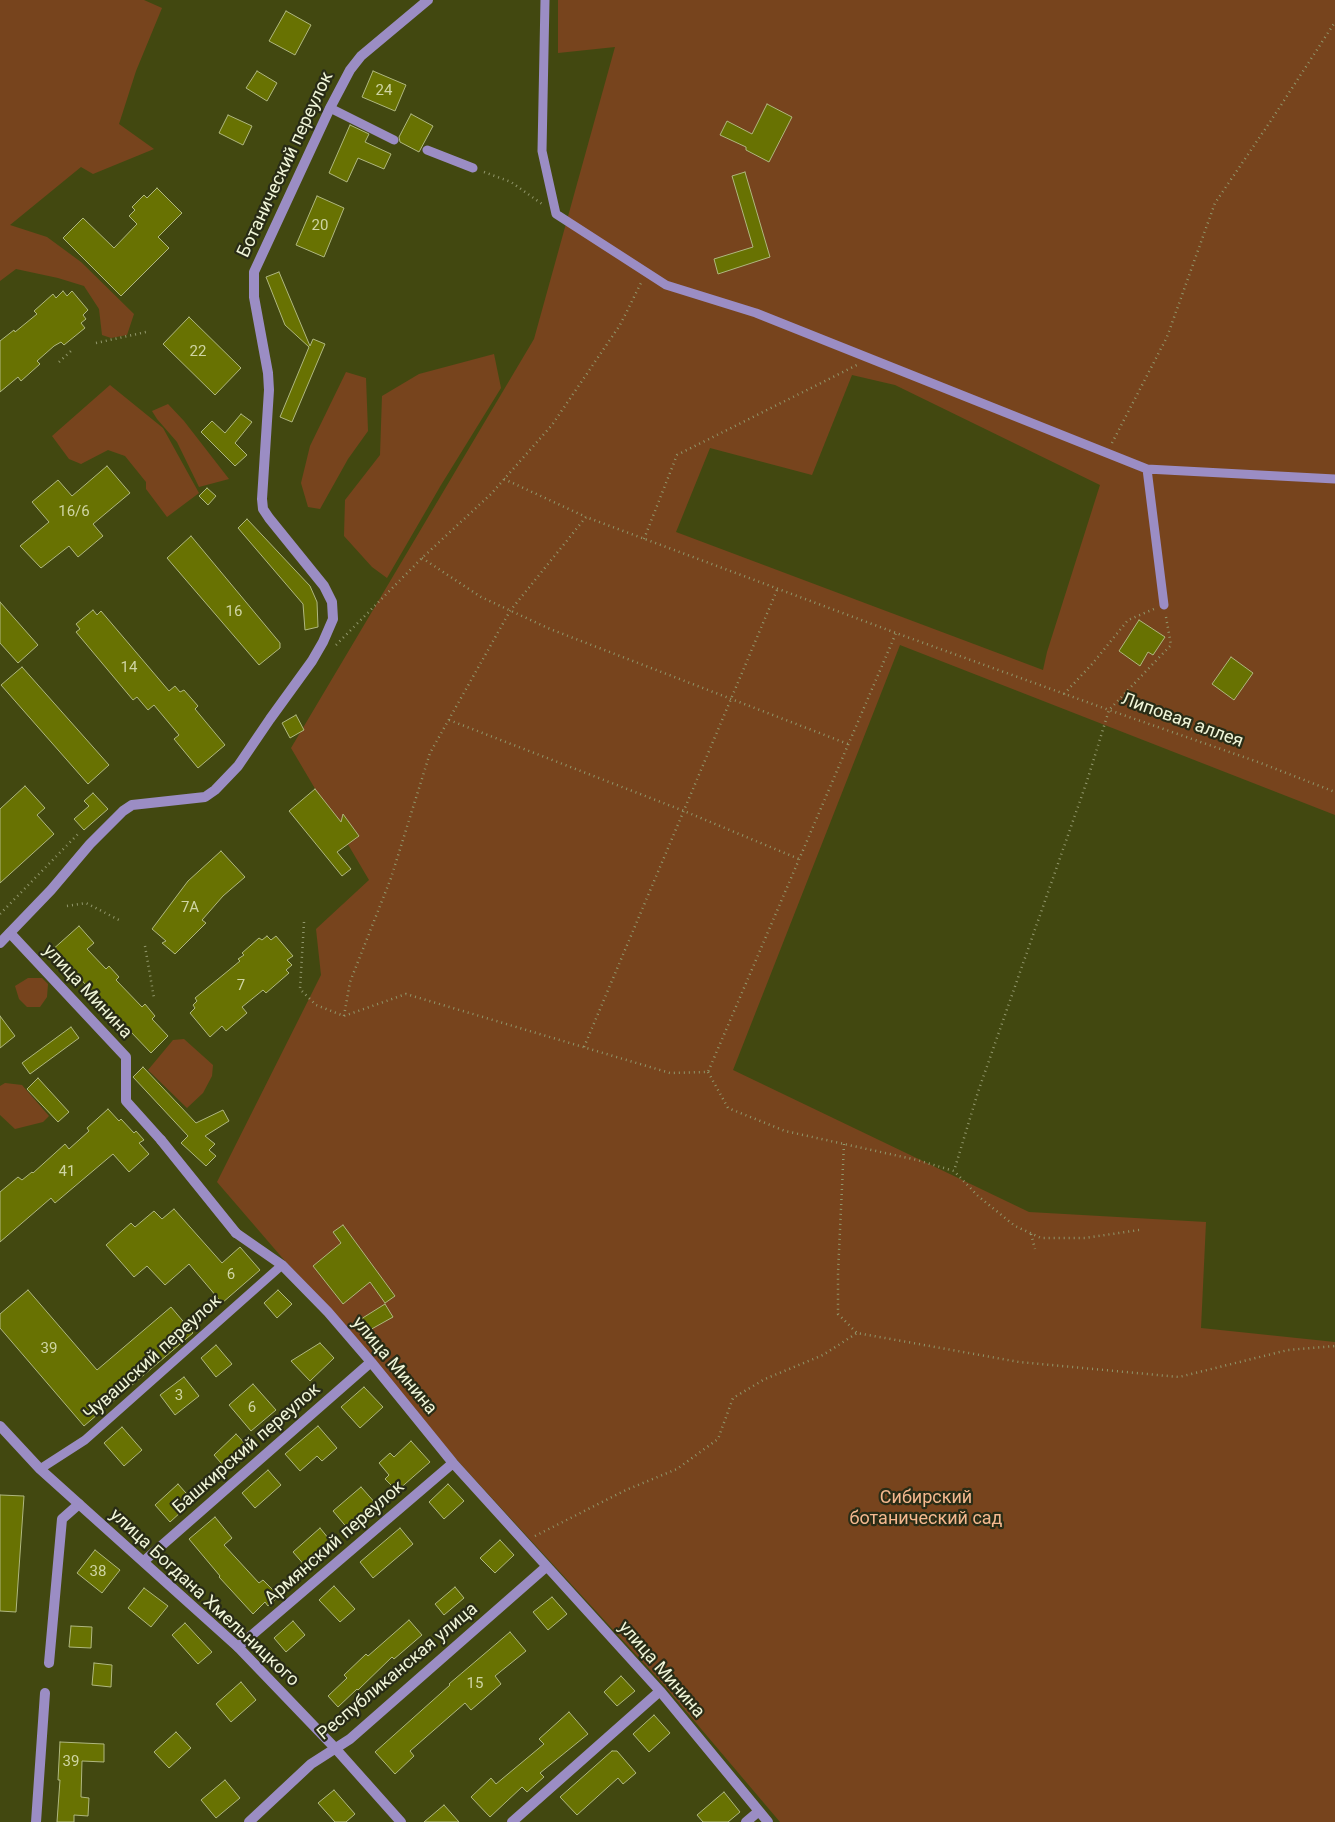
<!DOCTYPE html>
<html>
<head>
<meta charset="utf-8">
<style>
  body { margin:0 }
  canvas { display:block; background:#424810 }
</style>
</head>
<body>
<canvas width="1335" height="1822"></canvas>
<script>
const context = document.querySelector('canvas').getContext('2d');
context.lineJoin = 'round';
function fill(path, color) {
  context.fillStyle = color;
  context.fill(path, 'evenodd');
}
function toPath(rows) {
  const path = new Path2D();
  for (const r of rows) {
    path.moveTo(r[0], r[1]);
    for (let i = 2; i < r.length; i += 2) path.lineTo(r[i], r[i + 1]);
  }
  return path;
}
function stroke(path, color, width, dash) {
  context.strokeStyle = color;
  context.lineWidth = width;
  context.lineCap = dash ? 'butt' : 'round';
  context.setLineDash(dash || []);
  context.stroke(path);
}
function drawText(font, color, halo, rows, align = 'center') {
  context.font = font + ' Roboto,sans-serif';
  context.lineWidth = 4.5;
  context.setLineDash([]);
  context.textBaseline = 'middle';
  context.strokeStyle = halo;
  context.fillStyle = color;
  for (const [text, x, y, turn = 0] of rows) {
    context.save();
    context.translate(x, y);
    context.rotate((+turn || 0) * Math.PI / 180);
    context.textAlign = isNaN(turn) ? turn : align;
    if (halo) context.strokeText(text, 0, 0);
    context.fillText(text, 0, 0);
    context.restore();
  }
}
fill(toPath([
  [0,0,144,0,162,8,136,71,119,124,154,149,93,174,81,167,10,225,47,237,81,262,134,314,127,335,111,338,102,335,99,309,84,286,58,278,16,269,0,281],
  [558,0,1335,0,1335,815,900,645,733,1070,1029,1212,1206,1222,1201,1328,1335,1342,1335,1822,780,1822,663,1684,457,1460,331,1309,285,1261,217,1182,321,975,316,929,369,880,291,748,534,339,615,47,558,53],
  [852,375,895,385,1100,485,1047,652,1043,670,676,532,710,448,812,475],
  [494,354,501,388,441,485,387,578,372,567,344,536,345,500,380,455,382,396,419,374],
  [346,372,366,378,368,431,348,459,320,509,308,507,301,483,310,446],
  [110,385,163,428,199,493,167,517,146,489,146,482,125,456,108,450,81,464,69,459,52,436],
  [168,404,184,421,229,479,199,487,177,442,157,419,152,411],
  [28,978,42,978,48,984,47,997,40,1007,27,1007,19,999,15,986],
  [184,1039,213,1065,212,1076,203,1093,187,1108,148,1070,173,1040],
  [5,1083,22,1085,49,1116,43,1122,15,1129,0,1115,0,1086]
]), '#77441d');
const building = toPath([
  [286,11,311,25,295,55,269,41,286,11],
  [257,71,277,83,267,101,246,88,257,71],
  [373,71,406,85,395,111,362,97,373,71],
  [767,104,792,117,769,162,746,150,746,147,720,135,727,121,752,134,767,104],
  [411,114,433,126,419,152,400,142,399,137,411,114],
  [228,115,252,126,243,145,219,133,228,115],
  [350,125,369,134,365,142,391,154,384,169,358,158,347,182,329,173,350,125],
  [745,172,770,257,718,274,714,259,753,247,732,176,745,172],
  [157,188,182,213,158,237,169,248,121,296,63,238,83,218,114,248,137,224,129,216,135,210,132,207,144,195,147,198,157,188],
  [317,196,344,208,324,257,296,245,317,196],
  [279,272,310,346,313,339,325,344,292,422,280,417,309,347,285,325,266,277,279,272],
  [63,291,67,296,72,291,88,310,83,315,86,319,81,323,85,328,64,345,61,342,54,346,37,361,40,364,21,381,18,377,0,392,0,341,14,330,15,332,37,314,34,311,53,294,56,298,63,291],
  [189,317,241,368,215,395,163,344,189,317],
  [241,414,252,422,235,443,247,455,235,466,201,432,212,421,225,433,241,414],
  [107,466,130,493,93,524,103,536,78,557,69,546,41,568,20,546,49,522,32,502,58,480,72,496,107,466],
  [207,488,216,496,208,505,199,496,207,488],
  [247,519,310,586,317,602,318,627,305,630,303,604,238,528,247,519],
  [191,536,280,643,280,648,259,665,167,558,191,536],
  [0,602,38,645,18,663,0,643,0,602],
  [93,610,97,615,101,611,169,691,175,686,180,692,184,690,198,706,195,709,225,745,198,768,174,739,179,735,154,705,148,710,137,697,133,700,76,632,80,629,76,624,93,610],
  [1139,620,1165,637,1153,655,1148,652,1140,666,1119,651,1139,620],
  [1231,657,1253,673,1234,700,1212,684,1231,657],
  [22,667,109,765,88,784,1,685,22,667],
  [296,715,304,730,290,738,282,723,296,715],
  [25,786,45,808,37,815,54,834,0,883,0,809,25,786],
  [315,789,341,822,343,814,359,836,337,852,351,869,342,876,289,811,315,789],
  [93,793,108,809,84,830,74,819,89,806,84,801,93,793],
  [221,851,245,877,223,896,202,920,206,923,175,954,162,943,166,941,152,929,188,881,221,851],
  [79,926,94,943,87,949,106,969,109,966,119,977,116,980,142,1007,145,1004,155,1016,152,1019,168,1036,151,1053,68,966,66,967,51,951,79,926],
  [267,936,271,940,276,936,293,956,287,960,292,965,286,970,289,973,266,993,263,990,242,1007,247,1013,226,1031,222,1026,210,1037,190,1013,195,1008,193,1005,197,1001,195,998,240,961,238,959,244,955,242,953,259,938,262,940,267,936],
  [0,1016,15,1036,0,1048,0,1016],
  [71,1027,79,1038,30,1074,22,1063,71,1027],
  [143,1067,196,1123,223,1110,229,1121,205,1136,215,1144,209,1150,216,1156,206,1166,181,1143,188,1136,133,1077,143,1067],
  [38,1078,69,1112,58,1122,27,1089,38,1078],
  [108,1109,119,1121,121,1119,134,1133,136,1131,144,1140,139,1143,149,1154,129,1172,113,1154,55,1203,51,1198,0,1242,0,1192,18,1177,22,1180,32,1172,33,1173,65,1144,69,1149,89,1131,87,1128,108,1109],
  [174,1209,222,1263,240,1247,260,1270,222,1303,189,1264,165,1285,147,1266,134,1277,106,1245,131,1223,135,1227,154,1211,162,1219,174,1209],
  [343,1225,395,1296,385,1303,370,1282,343,1304,313,1266,341,1243,333,1232,343,1225],
  [28,1290,97,1370,171,1307,193,1333,84,1426,0,1328,0,1314,28,1290],
  [278,1290,292,1304,277,1318,264,1303,278,1290],
  [385,1304,393,1317,368,1331,361,1319,385,1304],
  [320,1343,334,1358,310,1381,291,1361,320,1343],
  [216,1345,232,1364,216,1377,201,1358,216,1345],
  [184,1377,199,1396,175,1415,160,1395,184,1377],
  [253,1384,276,1410,251,1431,229,1405,253,1384],
  [364,1387,383,1407,360,1428,341,1407,364,1387],
  [318,1426,337,1448,322,1461,317,1456,300,1471,285,1454,318,1426],
  [122,1427,142,1450,124,1466,104,1443,122,1427],
  [236,1434,251,1450,228,1471,214,1455,236,1434],
  [411,1441,430,1462,397,1491,385,1479,389,1475,379,1463,390,1453,394,1457,411,1441],
  [268,1470,281,1485,255,1508,242,1493,268,1470],
  [178,1484,193,1501,170,1522,155,1505,178,1484],
  [448,1484,464,1501,444,1519,429,1502,448,1484],
  [361,1487,377,1505,349,1530,333,1511,361,1487],
  [0,1495,24,1496,16,1612,0,1611,0,1495],
  [215,1517,232,1538,224,1545,259,1583,263,1580,279,1596,268,1606,265,1602,253,1614,219,1577,220,1576,189,1539,215,1517],
  [320,1528,333,1544,306,1567,293,1552,320,1528],
  [400,1528,413,1544,373,1578,360,1562,400,1528],
  [500,1540,514,1555,495,1573,480,1558,500,1540],
  [95,1550,120,1570,102,1593,77,1573,95,1550],
  [334,1586,355,1609,340,1622,319,1600,334,1586],
  [455,1587,464,1598,444,1615,435,1604,455,1587],
  [144,1588,168,1606,151,1627,128,1608,144,1588],
  [552,1597,567,1614,548,1630,533,1612,552,1597],
  [409,1620,422,1635,394,1659,392,1657,358,1690,357,1689,338,1707,328,1696,347,1678,344,1675,366,1654,368,1656,409,1620],
  [293,1621,305,1635,286,1652,274,1638,293,1621],
  [185,1623,212,1652,198,1664,172,1635,185,1623],
  [71,1626,92,1627,91,1648,69,1647,71,1626],
  [510,1632,526,1651,495,1676,501,1684,471,1710,465,1703,410,1751,414,1756,395,1774,375,1752,450,1685,449,1684,510,1632],
  [94,1663,112,1665,111,1687,92,1685,94,1663],
  [621,1676,635,1691,617,1706,604,1692,621,1676],
  [241,1682,256,1700,231,1722,216,1704,241,1682],
  [569,1712,588,1734,540,1773,544,1777,527,1792,522,1787,490,1817,471,1797,491,1778,496,1784,544,1744,539,1739,569,1712],
  [654,1715,670,1733,649,1752,633,1734,654,1715],
  [176,1732,191,1748,169,1768,154,1752,176,1732],
  [60,1742,104,1744,104,1762,82,1761,81,1797,89,1798,88,1816,74,1815,74,1822,57,1822,60,1780,58,1780,60,1742],
  [612,1751,617,1751,636,1773,623,1784,618,1778,577,1815,560,1797,612,1751],
  [225,1780,240,1798,216,1818,201,1800,225,1780],
  [334,1790,355,1814,346,1822,335,1822,318,1803,334,1790],
  [724,1792,740,1812,728,1822,703,1822,697,1815,724,1792],
  [444,1805,459,1822,424,1822,444,1805]
]);
fill(building, '#687202');
stroke(building, '#afb77f', 1);
stroke(toPath([
  [484,172,511,182,542,204],
  [96,343,146,332],
  [59,362,71,351],
  [1112,443,1167,337,1215,203,1272,119,1335,22],
  [504,479,586,517],
  [644,539,677,455,857,365],
  [422,558,481,597,550,629,848,744],
  [1166,617,1171,645,1109,710,1258,762,1335,792],
  [336,645,422,558,491,494,552,425,620,325,641,283],
  [1064,694,1093,663,1128,620,1154,609],
  [449,720,684,811,799,859],
  [67,906,86,903,121,921],
  [0,914,79,833],
  [304,922,300,989,316,1005,344,1016,406,994,670,1073,708,1072,896,633],
  [145,946,154,998],
  [344,1016,350,982,391,878,430,753,510,611,586,517,896,633,1109,710,1087,781,978,1092,954,1171],
  [584,1047,777,590],
  [708,1072,728,1108,785,1131,917,1160,954,1171,978,1196,1015,1226,1041,1238,1085,1238,1139,1230],
  [844,1144,838,1273,838,1314,857,1333],
  [1031,1234,1035,1249],
  [535,1536,626,1490,677,1469,718,1439,733,1398,765,1379,823,1355,857,1333,1019,1362,1179,1377,1288,1350,1335,1346]
]), '#91976b', 2.5, [1, 4]);
stroke(toPath([
  [545,0,542,151,556,214,666,285,756,313,1147,469,1335,479],
  [330,108,394,140],
  [427,150,473,168],
  [1147,469,1164,605],
  [40,1469,85,1440,282,1265]
]), '#9b8dc4', 9);
stroke(toPath([
  [161,1140,236,1233]
]), '#9b8dc4', 10);
stroke(toPath([
  [10,933,126,1057,126,1101,161,1140],
  [236,1233,282,1265,328,1312,371,1362,453,1463,660,1691,768,1822],
  [144,1561,371,1362],
  [238,1647,453,1463],
  [49,1663,62,1519,79,1504],
  [36,1822,45,1693],
  [249,1822,311,1764,350,1739,546,1567],
  [512,1822,660,1691],
  [746,1822,759,1811]
]), '#9b8dc4', 10);
stroke(toPath([
  [0,943,51,890,90,844,123,811,132,805,205,797,215,790,238,766,270,719,312,661,323,642,333,619,332,602,324,586,269,518,263,509,262,499,269,390,268,373,254,297,254,272,330,108,350,70,361,56,428,0],
  [0,1426,40,1469,238,1647,335,1748,401,1822]
]), '#9b8dc4', 10);
drawText('15px', '#cfd5a3', null, [
  ["24",384,91],
  ["20",320,226],
  ["22",198,352],
  ["16/6",74,512],
  ["16",234,612],
  ["14",129,668],
  ["7А",190,908],
  ["7",241,986],
  ["41",67,1172],
  ["6",231,1275],
  ["39",49,1349],
  ["3",179,1396],
  ["6",252,1408],
  ["38",98,1572],
  ["15",475,1684],
  ["39",71,1762]
]);
drawText('18px', '#f1f6d9', '#292c16', [
  ["Ботанический переулок",286,165,-65],
  ["Липовая аллея",1182,721,20],
  ["улица Минина",87,992,47],
  ["Чувашский переулок",153,1358,-42],
  ["улица Минина",394,1366,50],
  ["Башкирский переулок",247,1449,-41],
  ["Армянский переулок",335,1543,-41],
  ["улица Богдана Хмельницкого",204,1598,43],
  ["улица Минина",661,1670,49],
  ["Республиканская улица",398,1672,-40]
]);
drawText('18px', '#f5b98f', '#292c16', [
  ["Сибирский",926,1498],
  ["ботанический сад",926,1519]
]);
</script>
</body>
</html>
